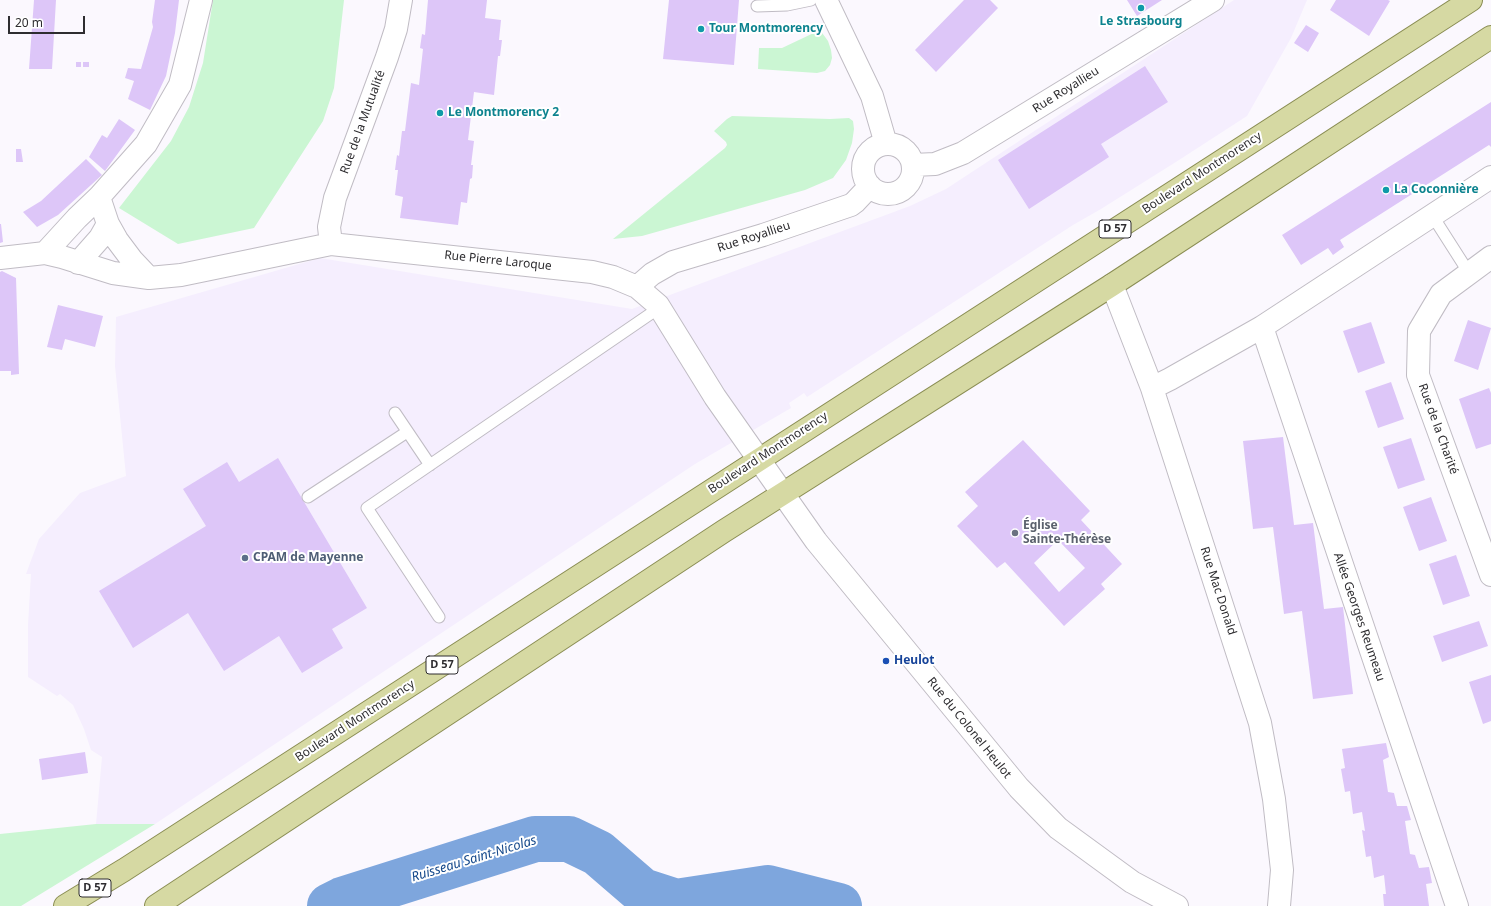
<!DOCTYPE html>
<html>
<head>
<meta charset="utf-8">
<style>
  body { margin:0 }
  #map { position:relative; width:1491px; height:906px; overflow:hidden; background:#fbf8fe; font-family:"Noto Sans",sans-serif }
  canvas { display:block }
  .scale { position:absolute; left:8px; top:16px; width:77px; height:18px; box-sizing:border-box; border:2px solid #2e2d30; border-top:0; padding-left:5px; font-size:12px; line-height:14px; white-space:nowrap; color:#2e2d30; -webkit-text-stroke:3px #fff; paint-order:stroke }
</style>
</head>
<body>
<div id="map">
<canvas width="1491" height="906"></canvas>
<div class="scale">20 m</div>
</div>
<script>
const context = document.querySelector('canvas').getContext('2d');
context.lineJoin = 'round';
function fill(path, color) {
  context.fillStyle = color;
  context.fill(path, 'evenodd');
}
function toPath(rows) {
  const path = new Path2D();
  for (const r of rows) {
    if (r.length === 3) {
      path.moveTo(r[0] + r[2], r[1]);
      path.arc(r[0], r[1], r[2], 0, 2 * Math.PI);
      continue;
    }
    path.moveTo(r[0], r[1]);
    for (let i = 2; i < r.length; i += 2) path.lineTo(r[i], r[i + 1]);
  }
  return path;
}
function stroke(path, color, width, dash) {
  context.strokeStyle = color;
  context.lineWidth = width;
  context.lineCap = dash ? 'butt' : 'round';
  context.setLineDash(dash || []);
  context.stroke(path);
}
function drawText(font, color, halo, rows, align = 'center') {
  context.font = font + ' "Noto Sans",sans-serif';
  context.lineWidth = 4;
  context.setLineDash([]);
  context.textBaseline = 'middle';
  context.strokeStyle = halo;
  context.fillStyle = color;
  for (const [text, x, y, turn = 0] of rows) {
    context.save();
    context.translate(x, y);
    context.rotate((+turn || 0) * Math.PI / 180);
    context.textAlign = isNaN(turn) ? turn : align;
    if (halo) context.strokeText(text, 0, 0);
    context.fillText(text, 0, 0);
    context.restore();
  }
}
fill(toPath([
  [1234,0,1307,0,1291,38,1247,116,1179,160,1101,209,1073,225,807,397,804,393,789,403,791,408,695,464,155,824,96,824,102,757,91,750,84,729,73,705,60,694,57,696,28,677,28,625,31,574,26,574,39,539,80,493,126,476,115,366,116,317,320,258,632,309,910,206,946,189]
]), '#f5eefe');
fill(toPath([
  [213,0,344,0,334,88,323,121,254,228,178,244,119,208,171,141,189,107,203,63],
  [820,30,828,41,831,50,832,58,830,65,825,71,817,73,758,69,759,48,782,48],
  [732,116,830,119,849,118,853,121,854,129,852,143,846,160,833,178,805,190,642,236,613,239,725,148,727,145,726,142,714,131,727,119],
  [96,824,155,824,21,906,0,906,0,834]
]), '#cbf6d3');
stroke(toPath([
  [330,906,342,900,535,839,569,839,598,853,642,891,676,902,768,888,839,906]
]), '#7ea6dd', 46);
fill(toPath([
  [34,0,56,0,52,69,29,69],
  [155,0,179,0,175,33,166,76,150,110,128,99,134,81,125,78,128,68,141,69,153,27,152,22],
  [428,0,487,0,485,18,501,20,499,40,502,40,500,56,498,56,494,95,474,92,468,140,474,141,471,165,473,165,472,178,470,179,467,203,461,202,458,225,400,218,403,197,395,195,398,170,395,170,397,155,399,156,402,131,405,131,411,83,419,85,423,49,420,48,422,34,425,35],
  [669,0,739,0,734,65,663,59],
  [964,0,990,0,998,8,936,72,915,50],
  [1127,0,1162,0,1137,16],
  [1336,0,1388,0,1390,1,1369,36,1330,10],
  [1306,25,1319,33,1308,52,1294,43],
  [76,62,81,62,81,67,76,67],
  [83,62,89,62,89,67,83,67],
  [1145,66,1168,102,1101,144,1109,157,1029,209,998,160],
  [1491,102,1491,147,1489,145,1340,240,1344,247,1333,255,1328,248,1301,265,1282,235],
  [119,119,135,130,105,171,89,157,102,135,107,138],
  [16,149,21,149,23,162,16,162],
  [86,159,102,175,58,215,37,227,23,212,41,201],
  [0,224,1,224,3,242,0,243],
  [2,271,16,278,19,374,11,375,11,371,0,371,0,272],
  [58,305,103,316,95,347,65,339,62,350,47,347],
  [1468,320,1491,328,1478,370,1454,361],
  [1371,322,1385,363,1358,373,1343,331],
  [1391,382,1404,419,1378,428,1365,391],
  [1489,388,1491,393,1491,444,1476,449,1459,399],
  [1283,437,1294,525,1313,523,1324,609,1343,607,1353,694,1313,699,1302,611,1284,614,1273,527,1253,529,1243,441],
  [1411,438,1425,480,1398,489,1383,447],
  [1023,440,1090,511,1081,520,1122,564,1101,584,1105,589,1064,626,1005,562,997,568,957,526,978,506,965,492],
  [1058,540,1085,568,1059,592,1034,563],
  [278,458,367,608,332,629,343,648,302,673,279,636,224,671,188,613,133,648,99,591,206,526,183,489,227,462,239,482],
  [1431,497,1447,541,1419,551,1403,507],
  [1456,555,1470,596,1443,605,1429,564],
  [1479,621,1488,646,1442,662,1433,636],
  [1491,675,1491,721,1483,724,1469,682],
  [1386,743,1389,757,1383,760,1388,792,1394,793,1397,806,1407,806,1411,820,1405,821,1410,854,1415,855,1419,868,1429,867,1432,883,1426,884,1429,906,1384,906,1383,894,1386,894,1384,875,1374,878,1371,856,1366,857,1362,830,1365,831,1362,812,1353,814,1350,791,1345,792,1341,769,1345,768,1342,749],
  [85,752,88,773,42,780,39,759]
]), '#ddc6f8');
const lane = toPath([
  [757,6,787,5,811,0],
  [1432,215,1469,273],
  [395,413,430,465],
  [308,497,407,432],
  [439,617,367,508,659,308]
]);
const street = toPath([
  [826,0,872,96,886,144],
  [888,169,25],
  [913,165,935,164,963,153,1213,0],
  [99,197,108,224,117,240,132,260,149,278],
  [331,244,329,227,335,198,387,57,396,29,401,0],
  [45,253,77,218,99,197,146,144,180,85,201,0],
  [1491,257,1441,294,1419,331,1418,375,1491,575],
  [0,258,45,253,62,257,113,273,149,278,181,275,331,244,592,272,613,277,637,287,658,305,715,397,816,541,1019,788,1058,828,1132,882,1177,906],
  [78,263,100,238,108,224],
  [1112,285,1152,388,1260,723,1274,799,1282,870,1279,906],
  [637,287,652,274,673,262,763,235,851,205,855,202,870,186],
  [1262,327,1457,906],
  [1152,388,1170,379,1262,327,1491,177]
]);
const primary = toPath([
  [65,906,124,870,1471,0],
  [156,906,724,531,1112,285,1491,37]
]);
stroke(lane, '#c0bcc4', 13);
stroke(street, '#c0bcc4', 24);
stroke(primary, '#8a8d53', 24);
stroke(lane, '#fff', 11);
stroke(street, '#fff', 22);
stroke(primary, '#d6d9a3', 22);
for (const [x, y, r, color] of [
  [1141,8,4,"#0f9aa8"],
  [701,29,4,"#0f9aa8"],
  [440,113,4,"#0f9aa8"],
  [1386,190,4,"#0f9aa8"],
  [1015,533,4,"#6b7280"],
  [245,558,4,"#5c6f8a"],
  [886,661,4,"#1a4fb4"]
]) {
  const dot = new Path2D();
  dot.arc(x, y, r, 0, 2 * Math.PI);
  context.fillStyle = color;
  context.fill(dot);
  stroke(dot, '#fff', 1.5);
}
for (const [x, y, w] of [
  [1115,229,32],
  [442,665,32],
  [95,888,32]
]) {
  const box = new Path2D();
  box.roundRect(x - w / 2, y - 9, w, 18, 3);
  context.fillStyle = '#fff';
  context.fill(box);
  stroke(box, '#2e2d30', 1);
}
drawText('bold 11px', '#2e2d30', null, [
  ["D 57",1115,229],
  ["D 57",442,665],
  ["D 57",95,888]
]);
drawText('bold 12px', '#0d838f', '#fff', [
  ["Le Strasbourg",1141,22,"center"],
  ["Tour Montmorency",709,29],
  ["Le Montmorency 2",448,113],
  ["La Coconnière",1394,190]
], 'left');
drawText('12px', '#2e2d30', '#fff', [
  ["Rue Royallieu",1066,90,-32],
  ["Rue de la Mutualité",363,122,-70],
  ["Boulevard Montmorency",1202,173,-33],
  ["Rue Royallieu",754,237,-18],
  ["Rue Pierre Laroque",498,261,6],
  ["Rue de la Charité",1438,429,70],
  ["Boulevard Montmorency",768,453,-33],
  ["Rue Mac Donald",1218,591,72],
  ["Allée Georges Reumeau",1359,617,71],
  ["Boulevard Montmorency",355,721,-33],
  ["Rue du Colonel Heulot",969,728,51]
]);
drawText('bold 12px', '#5b616d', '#fff', [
  ["Église",1023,526],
  ["Sainte-Thérèse",1023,540]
], 'left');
drawText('bold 12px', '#4e5e75', '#fff', [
  ["CPAM de Mayenne",253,558]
], 'left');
drawText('bold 12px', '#164399', '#fff', [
  ["Heulot",894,661]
], 'left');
drawText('italic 13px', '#15498b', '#fff', [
  ["Ruisseau Saint-Nicolas",474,859,-17]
]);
</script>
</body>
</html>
